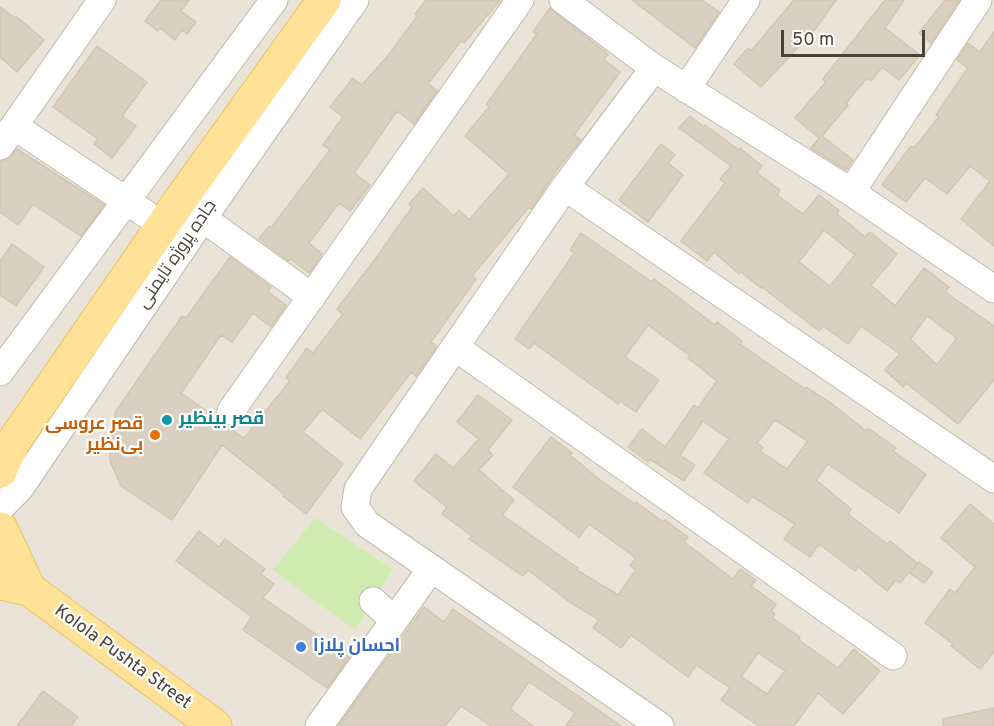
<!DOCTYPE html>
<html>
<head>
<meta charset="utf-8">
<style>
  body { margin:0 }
  #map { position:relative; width:994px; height:726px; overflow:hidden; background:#f5f1e9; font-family:Overpass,sans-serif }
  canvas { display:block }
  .scale { position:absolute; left:781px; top:30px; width:144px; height:27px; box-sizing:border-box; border:3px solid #494237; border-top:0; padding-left:8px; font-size:18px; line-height:21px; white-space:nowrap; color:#494237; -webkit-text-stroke:4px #fff; paint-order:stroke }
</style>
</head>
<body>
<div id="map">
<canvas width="994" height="726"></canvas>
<div class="scale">50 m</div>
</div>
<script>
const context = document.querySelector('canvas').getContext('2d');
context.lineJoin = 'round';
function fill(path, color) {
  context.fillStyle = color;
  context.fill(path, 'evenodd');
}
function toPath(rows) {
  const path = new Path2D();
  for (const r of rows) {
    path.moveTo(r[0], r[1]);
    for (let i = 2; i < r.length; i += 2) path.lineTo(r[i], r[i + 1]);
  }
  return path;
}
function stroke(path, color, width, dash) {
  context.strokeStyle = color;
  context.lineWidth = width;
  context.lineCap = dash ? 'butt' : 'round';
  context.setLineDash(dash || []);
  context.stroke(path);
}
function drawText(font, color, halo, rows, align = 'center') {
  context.font = font + ' Overpass,Cairo,sans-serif';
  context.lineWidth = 4.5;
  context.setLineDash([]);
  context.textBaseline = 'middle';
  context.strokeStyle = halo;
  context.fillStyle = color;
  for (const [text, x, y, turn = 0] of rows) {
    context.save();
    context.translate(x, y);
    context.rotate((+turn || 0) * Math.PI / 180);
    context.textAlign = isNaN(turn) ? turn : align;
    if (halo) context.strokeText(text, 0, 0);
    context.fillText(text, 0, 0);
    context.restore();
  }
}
fill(toPath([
  [0,0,994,0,994,726,0,726]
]), '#e9e4d7');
fill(toPath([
  [315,518,393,569,355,630,273,570]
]), '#d0ebb0');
const building = toPath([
  [161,0,189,0,181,11,196,22,187,34,182,30,175,40,160,28,158,31,145,21,161,0],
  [426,0,500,0,464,43,461,41,428,84,437,91,414,124,397,111,354,173,370,185,350,211,339,203,309,243,322,254,309,273,291,259,289,261,259,239,269,226,271,228,330,150,323,145,343,117,330,107,353,78,362,85,391,52,417,16,415,14,426,0],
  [632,0,702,0,719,12,695,48,632,0],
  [794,0,836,0,816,28,761,87,734,64,748,48,751,51,794,0],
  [885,0,904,0,885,28,920,55,899,80,882,67,871,81,867,78,846,103,848,105,822,136,853,160,846,170,811,148,819,138,795,118,826,82,823,79,885,0],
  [945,0,959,0,931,43,919,33,945,0],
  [0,7,15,18,17,17,44,40,17,72,0,57,0,7],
  [550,8,608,54,604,60,620,72,574,135,581,140,559,167,531,209,529,207,472,276,476,279,431,342,437,346,416,376,411,372,360,439,322,409,303,432,343,464,306,514,283,496,284,494,222,445,172,520,121,486,110,461,110,436,116,411,182,316,186,318,230,257,271,287,268,292,286,305,271,327,253,313,232,342,221,335,181,393,217,418,222,423,244,438,290,381,286,378,307,348,313,353,343,314,337,309,376,258,412,207,409,204,423,188,454,216,459,210,469,220,509,174,465,136,489,107,486,105,537,34,533,32,550,8],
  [994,32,994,246,961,219,990,181,970,166,947,194,925,178,906,202,882,185,911,146,914,148,939,117,936,115,968,68,957,60,968,43,980,52,994,32],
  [97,46,147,82,122,116,136,126,112,158,94,144,98,139,53,107,97,46],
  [690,116,704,127,705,125,739,150,740,148,762,166,757,173,780,190,777,195,803,214,819,195,839,210,837,214,865,237,870,232,897,254,871,285,895,306,924,268,949,287,945,292,994,326,994,380,958,424,906,383,903,387,885,370,900,354,861,326,848,344,823,326,819,331,762,287,761,288,741,272,739,274,714,252,707,261,681,241,725,183,720,179,731,166,679,128,690,116],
  [824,230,855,255,830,286,799,262,824,230],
  [927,316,957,338,937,365,910,339,927,316],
  [661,144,675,155,668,163,683,175,648,222,619,200,661,144],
  [17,149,104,205,81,236,33,204,18,225,0,212,0,162,7,160,17,149],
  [581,233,652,282,654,279,715,325,717,322,742,341,740,344,805,389,806,387,832,404,866,431,868,428,896,448,893,451,926,474,899,513,828,464,816,480,851,509,848,514,887,544,890,541,917,563,900,583,896,580,887,591,858,567,855,571,819,544,810,557,784,539,795,524,752,496,748,503,704,473,729,439,703,421,680,455,695,465,684,481,650,459,648,462,628,447,642,429,665,447,694,405,698,408,717,381,688,358,690,356,648,325,625,357,659,380,636,412,620,401,618,404,534,343,529,349,515,339,574,253,570,250,581,233],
  [775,420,808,441,787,469,760,451,763,447,757,443,775,420],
  [12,244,44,267,16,306,0,295,0,261,12,244],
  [478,395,512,420,488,450,493,455,479,470,514,500,502,515,578,568,577,570,618,595,636,570,630,566,636,558,589,524,579,537,513,487,551,437,572,453,570,455,600,480,635,504,636,502,663,522,665,520,688,537,684,542,733,579,740,569,756,580,751,586,776,604,771,611,775,614,772,618,800,637,799,640,838,668,854,649,880,671,843,714,818,693,794,726,759,726,721,700,730,688,696,665,688,677,631,635,621,648,593,628,599,620,567,600,528,570,523,576,469,539,472,536,442,514,447,507,414,481,436,454,453,468,479,439,457,422,478,395],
  [758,653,785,671,767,694,741,677,758,653],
  [970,504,994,524,994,652,980,669,951,646,953,644,925,623,950,589,955,593,975,567,941,538,970,504],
  [199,531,219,547,225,539,265,569,261,574,274,584,263,598,349,657,327,688,243,630,252,617,176,561,199,531],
  [919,562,933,572,924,583,910,573,919,562],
  [424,607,444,622,453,609,621,726,566,726,575,713,529,682,510,709,533,726,491,726,461,706,445,726,338,726,424,607],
  [43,691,78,717,71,726,17,726,43,691],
  [994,708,994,726,943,726,943,719,994,708]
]);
fill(building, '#dad0c1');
stroke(building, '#d3c5b0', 1.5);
const minor = toPath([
  [563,0,654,68,851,192,994,289],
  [654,68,565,187,455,347,358,489,355,507,367,524,660,726],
  [686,89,746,0],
  [14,126,146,214],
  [0,146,102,0],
  [565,187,994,479],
  [851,192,978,0],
  [190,209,312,297],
  [455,347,893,656],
  [0,372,274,0],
  [231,411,520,0],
  [0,508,20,488,203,218,355,0],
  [373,601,394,620],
  [319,726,431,569]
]);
const major = toPath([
  [0,471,12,444,179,202,324,0],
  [1,529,29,589],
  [0,583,29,589,215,726]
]);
stroke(minor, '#c1b9ab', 29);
stroke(major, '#e9c263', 35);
stroke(minor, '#fff', 27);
stroke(major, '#ffe298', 33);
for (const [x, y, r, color] of [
  [167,420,6,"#0f9aa8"],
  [155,435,6,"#e8710a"],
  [301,647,6,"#3f7fe0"]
]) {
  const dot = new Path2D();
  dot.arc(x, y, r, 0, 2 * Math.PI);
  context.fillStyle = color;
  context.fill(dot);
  stroke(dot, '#fff', 2);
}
drawText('18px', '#494237', '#fff', [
  ["جاده پروژه تایمنی",178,255,-56],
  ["Kolola Pushta Street",122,658,36]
]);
drawText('bold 18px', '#0d838f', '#fff', [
  ["قصر بینظیر",179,420]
], 'left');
drawText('bold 18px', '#c56008', '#fff', [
  ["قصر عروسی",143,425],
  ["بی‌نظیر",143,446]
], 'right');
drawText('bold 18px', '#366cbe', '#fff', [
  ["احسان پلازا",313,647]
], 'left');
</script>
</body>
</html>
